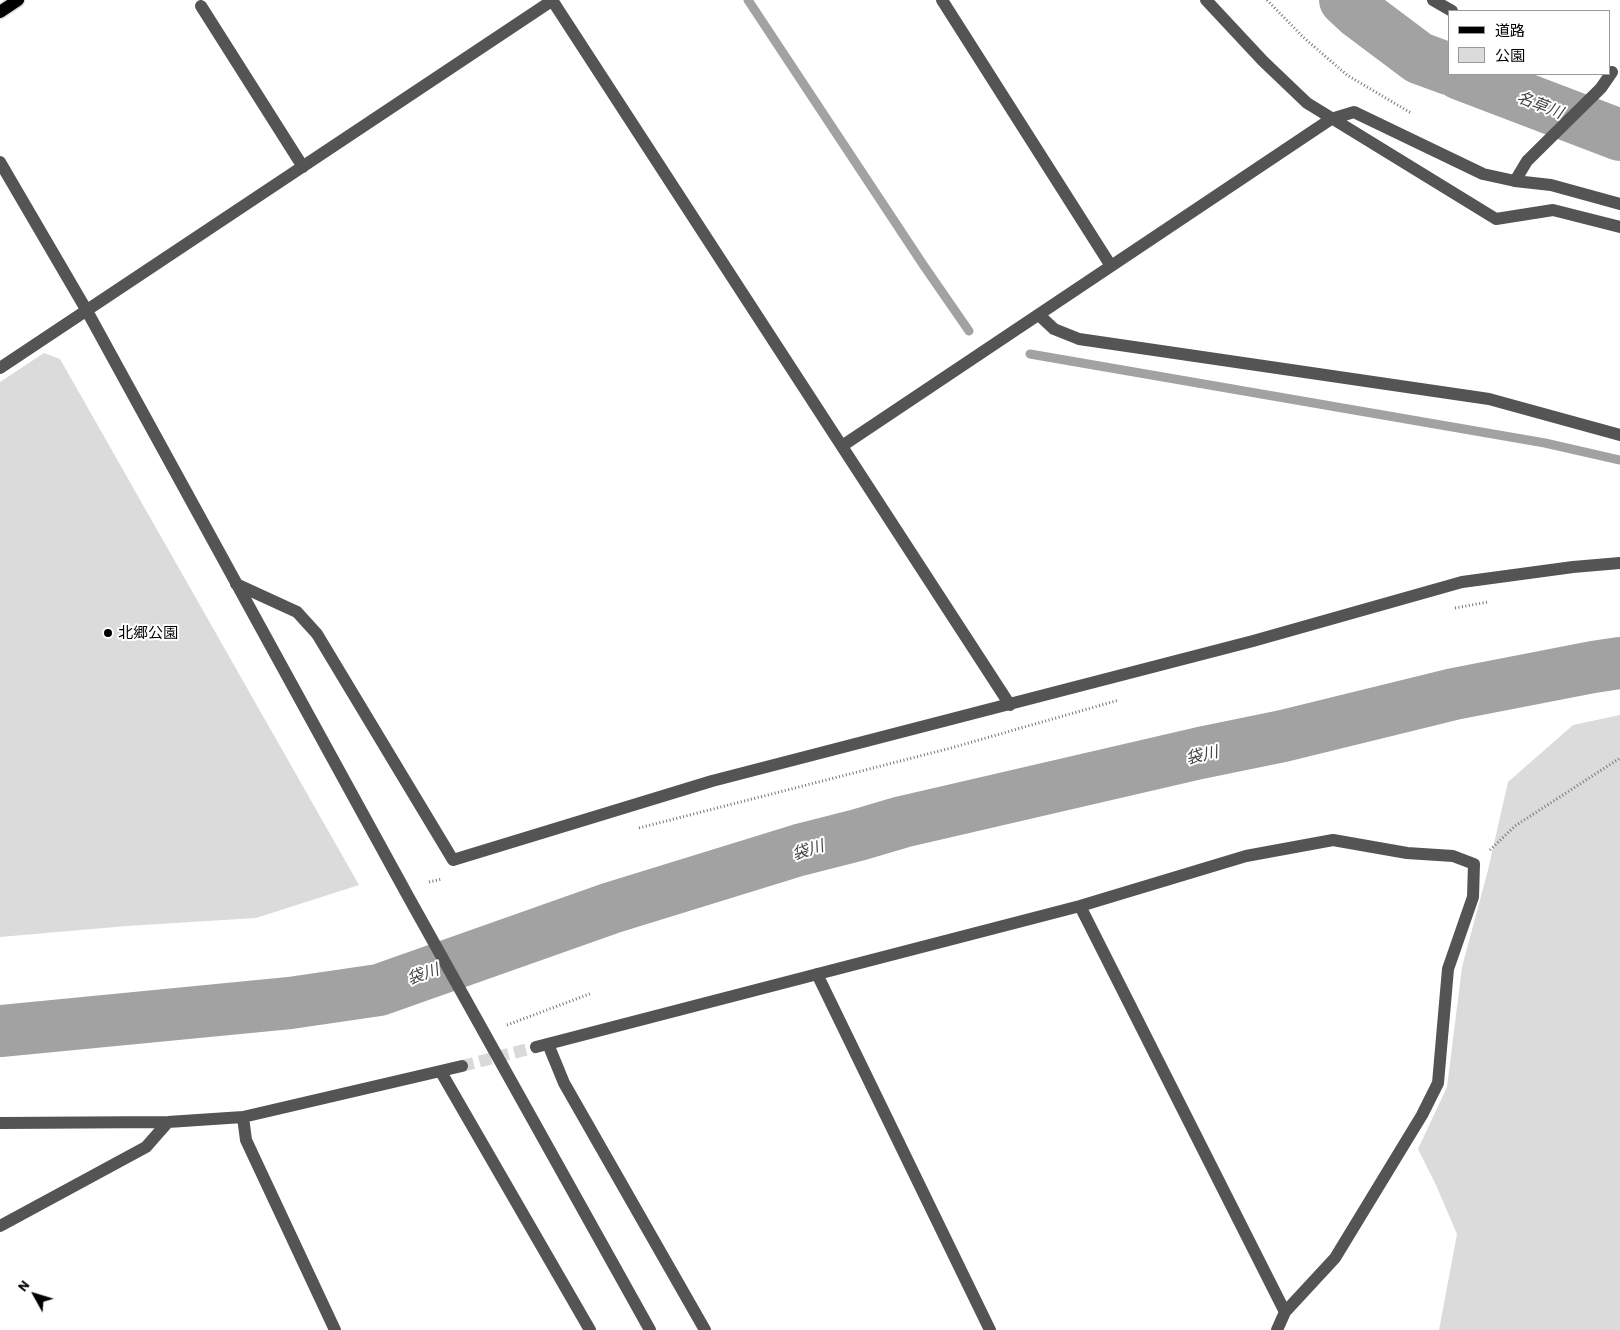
<!DOCTYPE html>
<html>
<head>
<meta charset="utf-8">
<style>
  body { margin:0 }
  #map { position:relative; width:1620px; height:1330px; overflow:hidden; background:#fff; font-family:Barlow,"Noto Sans JP",sans-serif }
  canvas { display:block }
  .legend { position:absolute; left:1448px; top:10px; width:162px; height:65px; box-sizing:border-box; background:#fff; border:1px solid #999; margin:0; padding:6px 9px; list-style:none; font-size:15px; color:#000 }
  .legend li { display:flex; align-items:center; gap:10px; height:25px }
  .legend b { width:25px; border:1px solid #999 }
  .north { position:absolute; left:10px; top:1270px; width:50px; height:50px; -webkit-text-stroke:4px #fff; paint-order:stroke; rotate:309deg; font-size:14px; font-weight:700; line-height:20px; text-align:center; color:#000 }
  .north::after { content:''; display:block; margin:auto; width:18px; height:22px; background:#000; clip-path:polygon(50% 0,100% 100%,50% 72%,0 100%) }
</style>
</head>
<body>
<div id="map">
<canvas width="1620" height="1330"></canvas>
<ul class="legend">
<li><b style="height:6px;background:#000"></b>道路</li>
<li><b style="height:14px;background:#dbdbdb"></b>公園</li>
</ul>
<div class="north">N</div>
</div>
<script>
const context = document.querySelector('canvas').getContext('2d');
context.lineJoin = 'round';
function fill(path, color) {
  context.fillStyle = color;
  context.fill(path, 'evenodd');
}
function toPath(rows) {
  const path = new Path2D();
  for (const r of rows) {
    path.moveTo(r[0], r[1]);
    for (let i = 2; i < r.length; i += 2) path.lineTo(r[i], r[i + 1]);
  }
  return path;
}
function stroke(path, color, width, dash) {
  context.strokeStyle = color;
  context.lineWidth = width;
  context.lineCap = dash ? 'butt' : 'round';
  context.setLineDash(dash || []);
  context.stroke(path);
}
function drawText(font, color, halo, rows, align = 'center') {
  context.font = font + ' Barlow,"Noto Sans JP",sans-serif';
  context.lineWidth = 4;
  context.setLineDash([]);
  context.textBaseline = 'middle';
  context.strokeStyle = halo;
  context.fillStyle = color;
  for (const [text, x, y, turn = 0] of rows) {
    context.save();
    context.translate(x, y);
    context.rotate((+turn || 0) * Math.PI / 180);
    context.textAlign = isNaN(turn) ? turn : align;
    if (halo) context.strokeText(text, 0, 0);
    context.fillText(text, 0, 0);
    context.restore();
  }
}
fill(toPath([
  [44,353,60,359,359,885,256,918,127,926,0,937,0,382],
  [1620,715,1620,1330,1439,1330,1457,1234,1436,1185,1418,1149,1447,1087,1462,967,1488,870,1508,782,1573,725]
]), '#dbdbdb');
stroke(toPath([
  [748,0,924,266,969,331],
  [1030,354,1545,443,1620,460]
]), '#a2a2a2', 9);
stroke(toPath([
  [1345,0,1359,13,1419,58,1449,69],
  [1460,74,1620,135],
  [0,1031,290,1003,379,990,611,908,799,850,858,835,902,822,1200,753,1283,736,1454,694,1593,667,1620,663]
]), '#a2a2a2', 52);
stroke(toPath([
  [462,1066,536,1047]
]), '#d9d9d9', 12, [12, 6]);
const major = toPath([
  [0,12,18,0]
]);
stroke(major, '#dbdbdb', 15);
stroke(toPath([
  [1267,0,1303,37,1347,75,1411,113],
  [1455,608,1488,602],
  [639,828,951,748,1119,700],
  [1490,850,1515,826,1620,758],
  [429,882,442,879],
  [507,1025,592,993]
]), '#767676', 3, [1, 2.5]);
stroke(toPath([
  [552,0,1010,705],
  [942,0,1111,266],
  [1206,0,1263,61,1307,103,1496,219,1553,210,1620,227],
  [1433,0,1452,11],
  [201,6,303,167],
  [0,162,87,311,409,898,650,1330],
  [1515,181,1527,161,1601,88,1612,72],
  [1039,315,1054,329,1079,339,1489,399,1620,435],
  [0,368,553,0],
  [842,446,1331,119,1354,112,1483,174,1515,181,1551,185,1620,204],
  [236,584,297,612,317,634,453,860,712,781,1253,641,1462,582,1573,567,1620,563],
  [1080,906,1285,1312],
  [817,974,990,1330],
  [548,1044,564,1083,705,1330],
  [536,1047,1080,906,1246,856,1333,840,1407,853,1453,856,1474,864,1473,897,1448,969,1438,1083,1422,1115,1335,1258,1285,1312,1277,1330],
  [441,1072,590,1330],
  [243,1117,246,1140,335,1330],
  [0,1123,168,1122,243,1117,462,1066],
  [0,1226,146,1147,168,1122]
]), '#545454', 12);
stroke(major, '#000', 12);
for (const [x, y, r, color] of [
  [108,633,5,"#000"]
]) {
  const dot = new Path2D();
  dot.arc(x, y, r, 0, 2 * Math.PI);
  context.fillStyle = color;
  context.fill(dot);
  stroke(dot, '#fff', 2);
}
drawText('15px', '#000', '#fff', [
  ["北郷公園",118,633]
], 'left');
drawText('italic 16px', '#434343', '#fff', [
  ["名草川",1540,105,21],
  ["袋川",1202,755,-13],
  ["袋川",808,850,-17],
  ["袋川",423,974,-19]
]);
</script>
</body>
</html>
